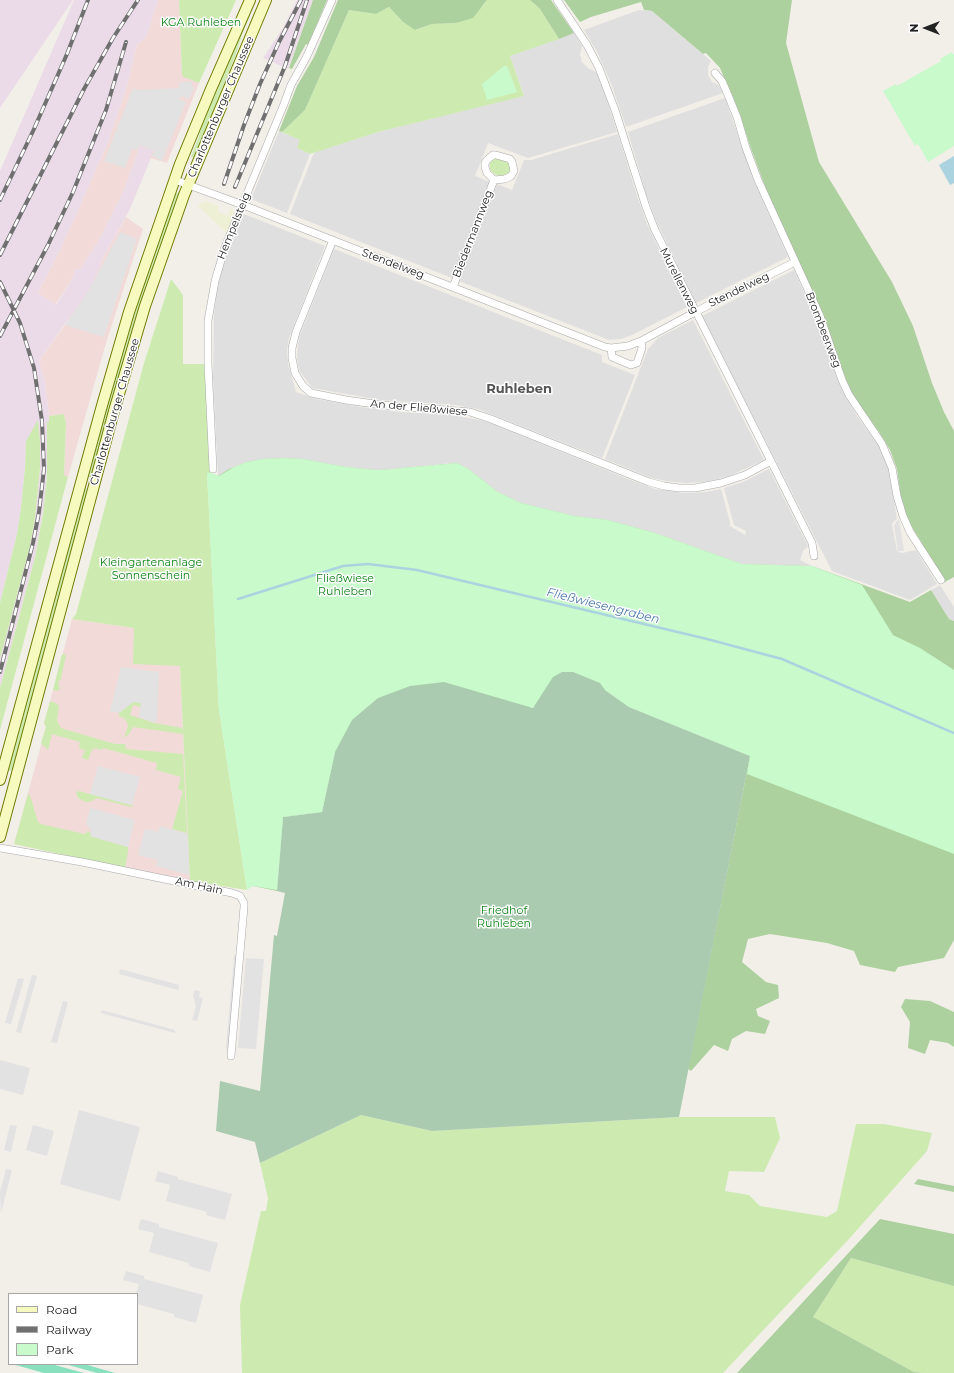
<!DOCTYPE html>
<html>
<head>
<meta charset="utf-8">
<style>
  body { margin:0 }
  #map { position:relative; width:954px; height:1373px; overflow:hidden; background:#f2efe9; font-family:Montserrat,sans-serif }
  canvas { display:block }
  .legend { position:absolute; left:8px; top:1293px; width:130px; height:72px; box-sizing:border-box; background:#fff; border:1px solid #a7a7a7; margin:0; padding:5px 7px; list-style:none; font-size:12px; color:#222 }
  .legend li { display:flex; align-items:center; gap:8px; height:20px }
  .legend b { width:20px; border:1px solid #a7a7a7 }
  .north { position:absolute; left:906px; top:8px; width:40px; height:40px; -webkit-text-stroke:3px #fff; paint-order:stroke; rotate:270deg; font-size:11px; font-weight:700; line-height:16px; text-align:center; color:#222 }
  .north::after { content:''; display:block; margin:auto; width:14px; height:18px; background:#222; clip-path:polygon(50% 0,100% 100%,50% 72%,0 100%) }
</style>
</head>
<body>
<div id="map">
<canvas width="954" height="1373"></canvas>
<ul class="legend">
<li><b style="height:5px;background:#f7fabf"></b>Road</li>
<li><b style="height:5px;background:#707070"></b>Railway</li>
<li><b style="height:11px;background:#c8facc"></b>Park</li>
</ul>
<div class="north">N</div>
</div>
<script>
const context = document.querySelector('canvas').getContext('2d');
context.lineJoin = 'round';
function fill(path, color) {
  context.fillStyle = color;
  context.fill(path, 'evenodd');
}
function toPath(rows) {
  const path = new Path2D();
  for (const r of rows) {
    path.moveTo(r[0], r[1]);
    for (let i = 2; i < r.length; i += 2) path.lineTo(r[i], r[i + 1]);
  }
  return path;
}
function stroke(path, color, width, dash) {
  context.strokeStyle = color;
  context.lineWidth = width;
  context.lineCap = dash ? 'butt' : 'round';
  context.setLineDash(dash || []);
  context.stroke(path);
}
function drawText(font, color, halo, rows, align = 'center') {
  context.font = font + ' Montserrat,sans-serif';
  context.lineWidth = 3;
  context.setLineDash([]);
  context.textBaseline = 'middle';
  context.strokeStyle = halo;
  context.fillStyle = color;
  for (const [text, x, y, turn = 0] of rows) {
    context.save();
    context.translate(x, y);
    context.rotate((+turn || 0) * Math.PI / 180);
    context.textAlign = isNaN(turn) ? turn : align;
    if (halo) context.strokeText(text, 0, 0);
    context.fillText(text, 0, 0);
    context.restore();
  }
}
fill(toPath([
  [639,10,652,11,711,61,708,67,708,75,712,82,719,85,723,93,626,127,611,83,597,52,584,30],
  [574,33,582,46,580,54,582,62,589,69,596,72,605,94,617,132,528,158,488,143,475,176,490,182,452,278,290,214,313,155,315,152,378,132,524,95,510,56],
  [725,98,754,181,788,257,696,303,658,225,647,197,628,132],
  [279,131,301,140,297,148,310,154,287,213,251,199],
  [618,134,637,196,647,224,687,307,632,335,621,339,609,340,459,281,497,184,512,190,524,160,531,160],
  [244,214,325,246,289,338,287,349,288,364,296,392,316,399,361,407,401,412,451,415,475,419,490,423,628,479,655,489,684,493,706,492,721,489,730,522,730,526,745,535,746,531,734,525,724,488,743,482,769,469,808,546,803,551,800,560,812,566,742,564,655,533,608,520,574,516,521,503,498,492,467,468,453,463,392,469,377,470,346,467,303,459,284,458,263,459,247,462,234,467,218,476,213,377,214,314,217,292,221,273,227,255],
  [334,249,602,355,602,362,635,375,602,458,478,409,455,405,381,400,312,388,299,370,297,358,298,344,300,335],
  [794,270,812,310,841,388,857,416,881,449,888,467,897,519,893,522,892,525,897,551,902,553,916,550,937,584,910,600,832,571,702,316],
  [693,320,764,460,729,476,710,481,687,483,666,481,652,478,605,459,648,349,658,338],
  [940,585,954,607,954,621,949,619,931,590]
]), '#e0dfdf');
fill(toPath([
  [158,0,179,0,182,75,199,83,167,163,150,158,140,146,125,188,99,240,80,270,76,269,71,281,55,305,38,293,61,248,107,145,127,86,137,44,146,38],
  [126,217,143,229,106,343,68,477,64,475,66,424,64,414,49,416,45,382,39,361,65,325],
  [72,619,134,628,180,666,190,881,14,844,46,727,44,723]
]), '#f2dad9');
fill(toPath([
  [0,0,73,0,0,108],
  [74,0,158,0,146,38,137,44,127,86,107,145,61,248,38,293,56,305,71,281,76,269,80,270,99,240,125,188,140,146,153,151,150,158,151,158,129,211,100,263,101,264,90,288,39,361,45,382,49,416,49,422,47,422,48,450,45,500,35,557,0,688,0,659,30,546,35,518,40,468,40,442,26,441,25,468,21,508,17,534,0,603,0,171],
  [297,0,313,0,288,69,263,58,283,28]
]), '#ebdbe8');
fill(toPath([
  [206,201,219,206,217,211,228,216,230,209,233,210,234,218,227,233,197,205]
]), '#eef0d5');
fill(toPath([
  [179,0,236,0,199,83,182,76],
  [487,0,530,0,540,9,559,39,510,56,524,96,378,132,310,154,297,148,300,140,282,132,305,110,349,10,376,14,389,7,403,22,416,30,432,24,456,23,483,6],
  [248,15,250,16,242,35,235,57,194,158,191,157,199,136,204,116],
  [497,158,507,161,510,163,511,170,507,175,498,176,492,172,490,169,490,161],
  [180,191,139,311,114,393,92,477,89,477,87,475,135,310,174,195],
  [171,279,183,295,183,364,208,364,213,469,212,473,207,473,219,710,247,890,190,881,180,666,133,664,134,628,72,619,76,614,144,363],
  [64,414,66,424,64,475,68,477,0,730,0,688,35,557,43,514,47,477,47,422,49,422,49,416],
  [38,420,40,442,40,468,35,518,30,546,0,659,0,603,17,534,21,508,25,468,26,441],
  [86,488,88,490,13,769,10,771,8,771,84,489],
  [62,654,66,655,61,679,58,682,60,689,58,691,53,690],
  [50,701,56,703,59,706,57,720,60,727,64,729,115,744,125,744,126,749,183,754,187,833,172,829,183,791,178,789,181,777,156,770,157,763,103,748,102,750,95,748,92,750,88,760,82,758,85,750,79,748,80,742,52,734,48,750,41,743,46,727,44,723],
  [133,702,142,703,141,707,133,705,130,715,155,723,182,728,183,734,133,727,129,734,124,738,128,726,127,722,124,718,119,716,119,713],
  [79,791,134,806,131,807,97,798,92,801,86,802,78,798,76,792],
  [28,794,30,795,38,822,41,824,85,834,88,831,91,833,90,836,128,847,128,852,125,868,14,844],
  [361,1115,432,1131,679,1117,775,1117,780,1138,764,1172,729,1171,725,1191,749,1195,760,1206,827,1217,837,1211,856,1124,884,1124,932,1133,927,1151,849,1239,723,1373,242,1373,240,1305,261,1211,266,1211,268,1198,260,1163],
  [851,1258,954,1286,954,1373,924,1373,914,1372,813,1317]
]), '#cdebb0');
fill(toPath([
  [313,0,327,0,308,45,306,44,292,69,289,68],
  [338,0,487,0,473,18,456,23,432,24,415,30,403,22,389,7,376,14,349,10,305,110,282,132,279,131,297,86,314,57],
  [530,0,551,0,574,33,559,39,540,9],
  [564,0,792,0,786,43,819,162,892,282,913,326,932,383,944,412,954,431,954,577,943,583,941,579,941,575,909,522,904,510,901,498,897,469,890,450,879,432,860,406,851,391,843,372,818,304,766,189,750,146,739,112,720,68,706,53,703,54,652,11,644,10,641,2,591,17,580,22],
  [284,458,303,459,346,467,377,470,392,469,457,463,467,468,498,492,521,503,574,516,608,520,655,533,742,564,812,566,910,602,931,590,949,619,954,621,954,693,578,651,954,760,954,940,944,958,898,967,895,972,860,965,854,951,827,943,770,934,748,939,742,962,766,982,778,985,779,998,756,1009,758,1016,770,1021,765,1034,746,1031,732,1039,728,1051,714,1045,691,1071,688,1069,750,756,629,707,605,690,335,752,322,812,283,817,277,891,253,886,218,476,229,469,247,462,263,459],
  [905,999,930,1001,954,1012,954,1047,948,1043,930,1040,925,1054,908,1048,910,1022,901,1007],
  [918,1179,954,1186,954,1192,914,1184],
  [880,1219,954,1234,954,1286,851,1258,813,1317,914,1372,924,1373,737,1373]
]), '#add19e');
fill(toPath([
  [562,672,573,672,600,683,605,690,629,707,750,756,679,1117,432,1131,361,1115,260,1163,255,1142,216,1131,220,1081,260,1091,274,935,277,936,285,893,277,891,283,817,322,812,335,752,352,720,378,698,410,686,444,682,533,708,553,677]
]), '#aacbaf');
fill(toPath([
  [952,52,954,55,954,146,928,162,918,144,915,146,883,91,896,84,897,86,941,61,940,59],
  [504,66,507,66,517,92,487,100,482,84],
  [284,458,303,459,346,467,377,470,392,469,457,463,467,468,498,492,521,503,574,516,608,520,655,533,742,564,812,566,862,585,893,635,920,648,954,670,954,854,747,774,750,756,629,707,605,690,600,683,573,672,562,672,553,677,533,708,444,682,410,686,378,698,352,720,335,752,322,812,283,817,277,890,253,886,247,890,219,710,207,473,212,473,219,476,234,467,247,462,263,459]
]), '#c8facc');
fill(toPath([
  [12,1364,51,1364,84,1373,44,1373],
  [65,1364,84,1364,115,1373,97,1373]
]), '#88e0be');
fill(toPath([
  [180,82,192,82,192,87,194,88,189,99,181,96,179,100,186,102,162,161,152,156,154,151,140,145,137,150,132,149,125,168,104,161,133,88,137,90,179,88],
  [120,232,137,239,104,337,65,325,90,288],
  [899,519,904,551,898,551,894,526,896,522],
  [121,667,159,672,157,718,155,723,139,717,141,703,133,702,119,713,110,711],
  [98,766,140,777,132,805,90,794],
  [90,808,135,820,128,847,90,836,91,830,86,824],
  [160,826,188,834,189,875,156,866,158,860,138,855,145,829,158,832],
  [237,953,229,1049,226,1048,234,956],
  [246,958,264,959,256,1049,238,1048],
  [120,969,179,985,178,990,119,974],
  [32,975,37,976,21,1033,16,1032],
  [18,978,24,979,11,1024,5,1023],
  [195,990,200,991,199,997,203,998,197,1021,192,1020,196,1006,193,995],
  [63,1001,68,1002,57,1043,51,1042],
  [102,1010,175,1030,175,1033,101,1013],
  [0,1060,30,1068,23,1095,0,1089],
  [79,1110,140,1127,120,1201,60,1184],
  [10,1125,17,1126,11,1152,4,1150],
  [33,1125,54,1131,47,1156,26,1150],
  [6,1169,12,1170,1,1213,0,1192],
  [158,1171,178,1177,178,1179,232,1194,225,1220,206,1215,207,1212,166,1201,170,1185,155,1181],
  [141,1219,159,1224,159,1227,218,1243,210,1272,189,1266,189,1263,149,1252,154,1233,138,1229],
  [126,1271,144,1276,144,1279,203,1295,196,1323,174,1317,174,1314,137,1304,136,1294,139,1284,123,1280]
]), '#e2e2e2');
fill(toPath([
  [954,156,954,183,950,185,939,165]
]), '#aad3df');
stroke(toPath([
  [238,599,343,566,368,564,417,570,707,639,782,659,954,733]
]), '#aad3df', 2.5);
const minor = toPath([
  [557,0,587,45,599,68,615,110,646,207,655,230,812,543,814,556],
  [715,73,722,81,728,95,737,117,746,148,758,180,820,316,842,380,849,395,882,444,892,468,897,496,903,516,910,532,941,580],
  [493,155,496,155,510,159,512,162,514,171,511,176,505,179,494,180,487,173,485,167,485,163,487,160,493,155],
  [175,180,243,205,605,347,611,348,628,346,641,341,699,310,795,262],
  [333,240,296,332,292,348,292,358,295,373,303,386,311,393,346,400,382,405,470,412,491,419,649,482,664,486,679,488,695,488,721,483,745,475,771,461],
  [453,287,494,180],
  [611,348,612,357,631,365,637,363,642,348,641,341],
  [213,469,208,364,208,321,215,281,225,247,284,104,291,85,307,56,332,0],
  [0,848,82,862,232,893,240,896,244,903,244,907,231,1056]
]);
const secondary = toPath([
  [0,780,101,409,129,312,180,164,211,89,250,0],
  [0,837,114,411,145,306,184,195,266,0]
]);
stroke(minor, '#a9a9a9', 8);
stroke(secondary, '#707d05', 12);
stroke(minor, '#fff', 7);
stroke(secondary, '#f7fabf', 10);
const rail = toPath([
  [224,184,244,125,260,84,279,42,301,0],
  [235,187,285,66,307,0],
  [0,200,34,129,67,54,88,0],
  [0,255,84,89,113,38,138,0],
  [0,282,20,323,34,368,42,421,44,469,39,512,33,543,0,672],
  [0,336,48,245,73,192,106,110,126,42]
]);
stroke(rail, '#707070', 4);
stroke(rail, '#fff', 2.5, [8]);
drawText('11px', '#0c8416', '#fff', [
  ["KGA Ruhleben",201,23],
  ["Kleingartenanlage",151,563],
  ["Sonnenschein",151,576],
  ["Fließwiese",345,579],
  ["Ruhleben",345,592],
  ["Friedhof",504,911],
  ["Ruhleben",504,924]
]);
drawText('11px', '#222', '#fff', [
  ["Charlottenburger Chaussee",221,107,-67],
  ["Hempelsteig",234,226,-68],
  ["Biedermannweg",473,234,-69],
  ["Stendelweg",393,264,21],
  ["Murellenweg",679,281,63],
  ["Stendelweg",739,290,-26],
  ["Brombeerweg",823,330,69],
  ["An der Fließwiese",419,408,5],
  ["Charlottenburger Chaussee",115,412,-74],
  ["Am Hain",199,886,12]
]);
drawText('italic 12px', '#4a7aab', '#fff', [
  ["Fließwiesengraben",603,606,14]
]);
drawText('bold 13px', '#555', '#fff', [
  ["Ruhleben",519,389]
]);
</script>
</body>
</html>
